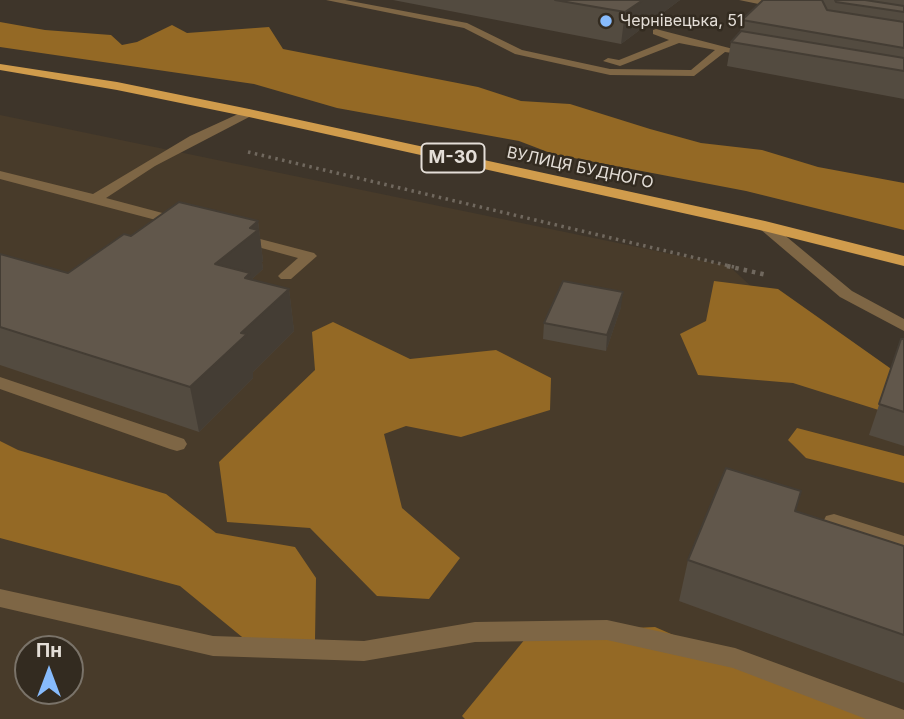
<!DOCTYPE html>
<html>
<head>
<meta charset="utf-8">
<style>
  body { margin:0 }
  #map { position:relative; width:904px; height:719px; overflow:hidden; background:#3e352a; font-family:Inter,sans-serif }
  canvas { display:block }
  .north { position:absolute; left:14px; top:635px; width:70px; height:70px; box-sizing:border-box; background:#332b20; border:2px solid #7a7369; border-radius:50%; rotate:0deg; font-size:19px; font-weight:700; line-height:28px; text-align:center; color:#e4ded7 }
  .north::after { content:''; display:block; margin:auto; width:24px; height:32px; background:#87bbfc; clip-path:polygon(50% 0,100% 100%,50% 72%,0 100%) }
</style>
</head>
<body>
<div id="map">
<canvas width="904" height="719"></canvas>
<div class="north">Пн</div>
</div>
<script>
const context = document.querySelector('canvas').getContext('2d');
context.lineJoin = 'round';
function fill(path, color) {
  context.fillStyle = color;
  context.fill(path, 'evenodd');
}
function toPath(rows) {
  const path = new Path2D();
  for (const r of rows) {
    path.moveTo(r[0], r[1]);
    for (let i = 2; i < r.length; i += 2) path.lineTo(r[i], r[i + 1]);
  }
  return path;
}
function stroke(path, color, width, dash) {
  context.strokeStyle = color;
  context.lineWidth = width;
  context.lineCap = dash ? 'butt' : 'round';
  context.setLineDash(dash || []);
  context.stroke(path);
}
function drawText(font, color, halo, rows, align = 'center') {
  context.font = font + ' Inter,sans-serif';
  context.lineWidth = 5;
  context.setLineDash([]);
  context.textBaseline = 'middle';
  context.strokeStyle = halo;
  context.fillStyle = color;
  for (const [text, x, y, turn = 0] of rows) {
    context.save();
    context.translate(x, y);
    context.rotate((+turn || 0) * Math.PI / 180);
    context.textAlign = isNaN(turn) ? turn : align;
    if (halo) context.strokeText(text, 0, 0);
    context.fillText(text, 0, 0);
    context.restore();
  }
}
fill(toPath([
  [0,115,729,266,904,427,904,719,0,719],
  [28,649,70,649,70,691,28,691]
]), '#483b2a');
fill(toPath([
  [0,22,45,30,111,35,122,45,137,42,172,25,187,33,269,27,283,49,478,87,521,101,570,104,650,129,701,143,762,150,818,167,904,183,904,230,746,191,553,154,519,141,337,108,254,84,0,47],
  [714,281,778,289,904,378,885,412,793,383,698,375,680,334,706,321],
  [333,322,410,359,496,350,551,378,550,410,461,437,406,426,384,434,402,508,460,558,429,599,377,596,310,528,227,522,219,462,315,370,312,332],
  [797,428,904,456,904,483,806,458,788,440],
  [0,441,18,450,166,494,216,533,295,547,316,578,315,640,253,646,180,586,0,538],
  [655,627,830,703,888,719,465,719,462,716,530,633]
]), '#946925');
stroke(toPath([
  [248,152,734,267]
]), '#70685e', 3.5, [2.5, 4.5]);
stroke(toPath([
  [727,266,767,275]
]), '#70685e', 4.5, [3.5, 5]);
fill(toPath([
  [326,0,345,0,467,23,522,50,610,69,691,70,715,50,679,43,620,66,603,61,608,58,619,60,669,40,653,34,653,30,656,29,737,50,732,53,725,52,694,76,610,75,515,54,464,28,326,0],
  [249,109,255,113,253,115,155,166,106,198,185,219,185,225,175,225,0,179,0,171,93,194,190,136,249,109],
  [765,222,770,223,852,291,904,319,904,331,840,297,760,229,758,226,765,222],
  [241,234,314,253,317,256,291,279,281,279,278,276,281,273,298,258,236,241,234,238,241,234],
  [0,377,184,439,187,444,184,449,177,451,170,449,0,389,0,377],
  [834,514,904,536,904,552,826,528,823,522,826,516,834,514],
  [0,589,213,636,364,641,475,622,607,620,735,648,904,710,904,719,866,719,733,668,607,640,475,642,364,661,213,656,0,607,0,589]
]), '#7e6645');
fill(toPath([
  [739,0,762,0,788,6,783,9,739,0]
]), '#7e6645');
fill(toPath([
  [0,64,117,82,249,109,765,221,904,256,904,266,764,231,249,117,117,90,0,70,0,64]
]), '#d09c4c');
fill(toPath([
  [393,0,680,0,621,44],
  [763,0,904,0,904,99,727,66,731,42,740,33,742,20],
  [258,221,263,261,262,262,263,269,251,280,289,289,294,331,253,372,253,378,199,432,0,365,0,254,68,273,131,236],
  [621,307,606,351,543,339,544,323],
  [901,339,904,339,904,446,869,435],
  [795,511,904,546,904,683,679,601,688,560]
]), '#534b40');
fill(toPath([
  [643,0,680,0,621,44,625,12],
  [258,221,263,261,262,262,263,269,251,280,256,314,215,264,250,228],
  [289,289,294,331,253,372,253,378,199,432,190,387,241,333],
  [623,292,621,307,606,351,607,335]
]), '#443d34');
const building = toPath([
  [555,0,643,0,625,12,555,0],
  [763,0,822,0,827,10,904,22,904,48,742,20,763,0],
  [835,0,865,0,904,6,904,12,836,2,835,0],
  [741,31,904,58,904,71,731,42,741,31],
  [179,202,258,221,250,228,258,230,215,264,250,273,245,278,289,289,241,333,247,334,190,387,0,327,0,254,68,273,124,234,131,236,179,202],
  [563,281,623,292,607,335,544,323,563,281],
  [901,339,904,339,904,412,879,404,901,339],
  [726,468,801,491,795,511,904,546,904,635,688,560,726,468]
]);
fill(building, '#61574b');
stroke(building, '#443d34', 2);
for (const [x, y, r, color] of [
  [606,21,7,"#87bbfc"]
]) {
  const dot = new Path2D();
  dot.arc(x, y, r, 0, 2 * Math.PI);
  context.fillStyle = color;
  context.fill(dot);
  stroke(dot, '#332b20', 2.5);
}
drawText('16px', '#e4ded7', '#332b20', [
  ["Чернівецька, 51",620,21]
], 'left');
drawText('16px', '#e4ded7', '#332b20', [
  ["ВУЛИЦЯ БУДНОГО",580,168,12]
]);
for (const [x, y, w] of [
  [453,158,63]
]) {
  const box = new Path2D();
  box.roundRect(x - w / 2, y - 14.5, w, 29, 5);
  context.fillStyle = '#332b20';
  context.fill(box);
  stroke(box, '#e4ded7', 2);
}
drawText('bold 18px', '#e4ded7', null, [
  ["М-30",453,158]
]);
</script>
</body>
</html>
